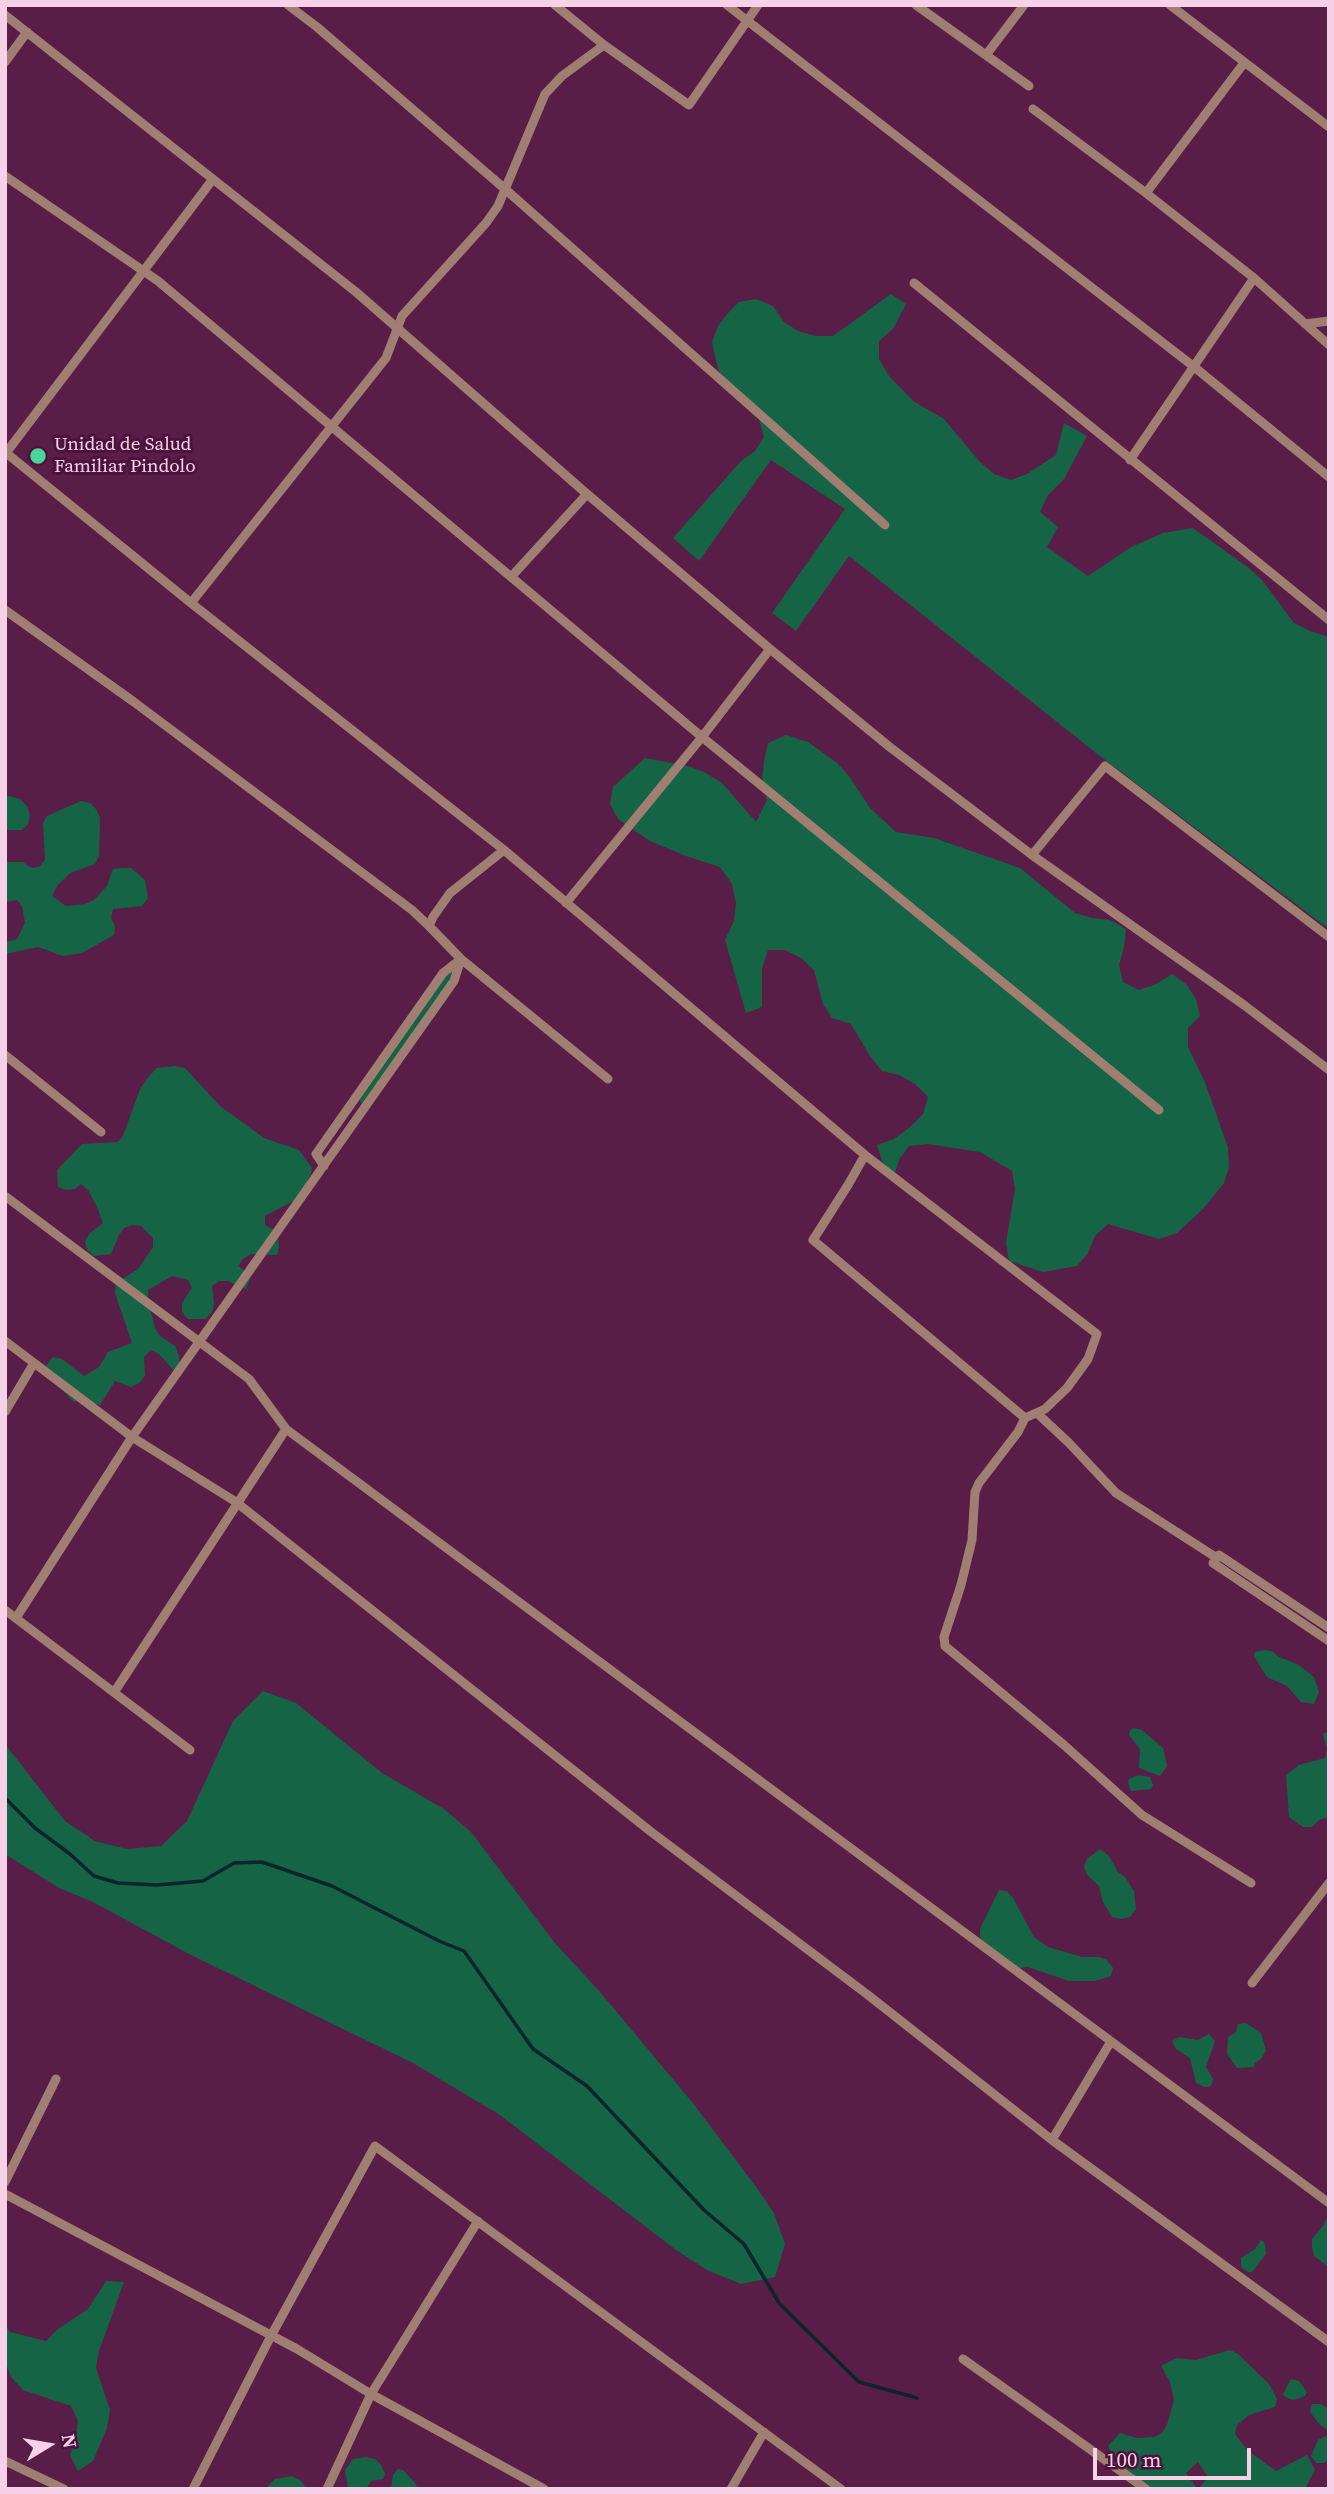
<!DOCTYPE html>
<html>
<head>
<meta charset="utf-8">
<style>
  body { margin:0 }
  #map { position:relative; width:1334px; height:2494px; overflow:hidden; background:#591e47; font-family:"Source Serif 4",serif }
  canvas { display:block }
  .frame { position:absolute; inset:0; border:7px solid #f6d1e7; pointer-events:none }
  .north { position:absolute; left:14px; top:2410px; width:70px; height:70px; -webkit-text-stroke:5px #4d133c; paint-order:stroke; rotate:79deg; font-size:19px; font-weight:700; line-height:28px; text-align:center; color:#f6d1e7 }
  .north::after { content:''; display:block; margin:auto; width:24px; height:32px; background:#f6d1e7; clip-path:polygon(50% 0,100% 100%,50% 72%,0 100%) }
  .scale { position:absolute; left:1093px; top:2448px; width:158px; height:32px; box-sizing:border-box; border:4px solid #f6d1e7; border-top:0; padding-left:9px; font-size:21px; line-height:24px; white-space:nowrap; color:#f6d1e7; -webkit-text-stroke:5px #4d133c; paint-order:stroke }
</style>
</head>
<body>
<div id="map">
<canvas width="1334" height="2494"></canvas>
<div class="frame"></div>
<div class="north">N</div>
<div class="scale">100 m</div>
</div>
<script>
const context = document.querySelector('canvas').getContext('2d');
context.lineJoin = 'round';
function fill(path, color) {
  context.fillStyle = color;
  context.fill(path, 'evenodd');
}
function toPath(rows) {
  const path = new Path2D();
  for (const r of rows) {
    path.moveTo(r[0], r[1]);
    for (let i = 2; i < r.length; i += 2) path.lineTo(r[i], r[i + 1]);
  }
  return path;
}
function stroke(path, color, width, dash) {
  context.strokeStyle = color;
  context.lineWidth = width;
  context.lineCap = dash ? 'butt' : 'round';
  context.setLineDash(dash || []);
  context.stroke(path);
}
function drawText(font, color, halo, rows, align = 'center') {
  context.font = font + ' "Source Serif 4",serif';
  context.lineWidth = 6;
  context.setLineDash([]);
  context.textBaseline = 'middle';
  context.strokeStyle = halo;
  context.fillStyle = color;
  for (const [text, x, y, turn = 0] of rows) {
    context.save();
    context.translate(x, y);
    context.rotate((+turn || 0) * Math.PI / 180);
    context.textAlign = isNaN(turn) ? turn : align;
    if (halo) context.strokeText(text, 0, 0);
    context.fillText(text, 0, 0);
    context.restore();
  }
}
fill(toPath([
  [891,294,906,304,893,329,879,341,879,359,889,376,913,401,944,419,979,461,994,474,1011,480,1027,474,1056,455,1064,423,1087,436,1064,479,1048,495,1040,512,1058,527,1047,547,1088,576,1131,547,1163,533,1193,528,1249,568,1262,580,1294,623,1310,631,1329,637,1329,929,1096,753,849,556,796,631,772,613,845,509,771,460,699,561,673,538,741,461,755,451,764,437,759,419,721,377,716,361,712,342,718,326,728,313,739,302,756,299,773,306,784,322,798,331,816,336,833,336],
  [786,735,808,742,837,763,849,776,870,808,896,832,934,838,1020,868,1075,913,1092,918,1110,920,1126,929,1124,947,1119,965,1123,982,1139,990,1156,984,1172,974,1186,984,1196,999,1200,1016,1188,1028,1188,1047,1204,1080,1217,1116,1228,1148,1229,1167,1224,1183,1203,1209,1177,1233,1159,1239,1108,1224,1095,1236,1088,1253,1077,1266,1043,1272,1009,1261,1006,1243,1015,1189,1012,1171,980,1152,928,1144,909,1146,899,1160,894,1176,882,1161,877,1145,894,1139,910,1127,923,1114,928,1097,915,1084,899,1075,882,1071,870,1056,851,1024,832,1018,823,1004,814,970,801,958,785,950,768,950,762,968,762,1007,746,1013,725,940,734,921,736,903,732,884,720,867,686,856,650,841,618,819,610,804,613,787,645,758,687,766,704,772,722,783,756,822,767,800,762,781,764,761,768,743],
  [5,795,20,799,27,806,30,815,28,824,22,830,5,830],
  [81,801,90,803,96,809,100,818,99,856,95,864,70,873,57,886,52,896,66,906,85,904,94,900,107,886,113,869,122,868,131,868,145,880,148,898,142,906,113,909,111,918,115,926,114,935,82,953,63,956,38,947,5,954,5,942,17,939,25,923,22,906,17,900,5,902,5,862,23,862,31,868,39,867,45,860,43,823,47,816],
  [451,970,453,976,364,1103,361,1103,359,1098,447,971],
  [175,1066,185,1068,220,1106,264,1138,299,1150,312,1168,311,1174,297,1199,265,1216,265,1225,274,1230,278,1238,279,1247,277,1255,251,1254,243,1259,238,1266,245,1271,250,1279,246,1289,228,1281,219,1281,212,1286,214,1304,212,1312,205,1319,188,1319,182,1312,182,1303,192,1288,188,1280,172,1276,148,1290,148,1300,155,1328,160,1336,175,1346,179,1356,180,1365,177,1374,159,1354,151,1350,144,1357,145,1376,139,1383,131,1387,115,1381,100,1405,83,1400,74,1402,43,1370,53,1357,62,1359,84,1376,99,1367,108,1352,132,1343,115,1293,116,1283,138,1269,153,1247,153,1238,141,1226,132,1225,124,1228,119,1235,111,1254,94,1256,87,1250,85,1241,90,1233,103,1223,97,1207,88,1190,81,1184,75,1189,66,1190,58,1187,57,1170,82,1144,118,1142,123,1136,140,1089,150,1075,157,1068],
  [1263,1650,1272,1651,1279,1657,1299,1665,1314,1677,1319,1692,1314,1704,1301,1702,1287,1686,1267,1677,1254,1656,1255,1652],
  [263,1691,296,1703,382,1773,444,1809,471,1832,554,1942,600,1992,692,2102,754,2184,774,2213,785,2244,775,2277,741,2284,707,2270,676,2250,500,2115,413,2063,189,1954,93,1902,59,1888,5,1854,5,1744,65,1821,95,1841,127,1849,161,1846,187,1821,233,1721],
  [1133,1728,1142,1730,1163,1748,1167,1766,1160,1776,1139,1768,1140,1749,1129,1735,1130,1731],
  [1329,1731,1329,1817,1319,1820,1312,1827,1303,1827,1289,1817,1286,1775,1299,1765,1325,1758,1327,1749,1323,1734],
  [1138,1775,1150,1777,1153,1785,1151,1789,1131,1791,1128,1783,1129,1779],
  [1100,1849,1109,1856,1118,1872,1125,1877,1134,1891,1136,1909,1130,1917,1121,1919,1112,1917,1103,1902,1099,1886,1087,1875,1084,1866,1087,1859],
  [999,1890,1007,1891,1013,1898,1034,1937,1048,1947,1082,1957,1099,1957,1107,1960,1113,1968,1111,1976,1095,1981,1069,1981,1028,1967,1019,1968,995,1959,980,1937,980,1929],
  [1246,2023,1261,2033,1266,2050,1262,2058,1255,2063,1254,2067,1237,2068,1227,2054,1228,2037,1236,2032,1238,2024],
  [1209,2034,1215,2041,1206,2067,1213,2079,1212,2084,1209,2087,1205,2087,1196,2083,1190,2058,1176,2049,1172,2041,1179,2037,1198,2040],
  [1329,2213,1329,2267,1314,2256,1312,2247,1312,2239,1323,2226],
  [1259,2240,1263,2241,1265,2245,1266,2254,1252,2272,1248,2272,1241,2267,1241,2258,1255,2249,1260,2242],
  [106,2281,124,2282,99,2351,96,2368,110,2410,107,2428,93,2461,78,2471,70,2455,76,2439,78,2421,71,2406,23,2390,11,2377,5,2361,5,2325,10,2332,46,2341,58,2329,88,2309],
  [1230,2350,1238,2354,1269,2384,1277,2399,1275,2407,1249,2415,1237,2425,1235,2434,1247,2450,1276,2471,1307,2455,1315,2470,1307,2485,1305,2489,1136,2489,1116,2463,1108,2446,1120,2433,1137,2438,1154,2437,1162,2433,1167,2425,1174,2400,1170,2382,1161,2366,1177,2358,1196,2360],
  [1198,2462,1208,2477,1200,2487,1196,2487,1186,2473],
  [1291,2379,1299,2381,1307,2392,1305,2396,1293,2400,1285,2397,1283,2394],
  [1312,2404,1321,2404,1329,2409,1329,2431,1320,2425,1310,2412],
  [1329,2434,1329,2460,1324,2463,1316,2463,1311,2456,1318,2440],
  [366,2457,375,2459,381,2465,385,2474,383,2479,371,2481,366,2489,348,2489,345,2470,353,2459],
  [398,2469,403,2470,416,2484,417,2489,391,2489,393,2475],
  [292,2476,300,2480,307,2489,265,2489,275,2479]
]), '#156445');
stroke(toPath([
  [5,1798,35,1828,70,1854,94,1876,118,1883,157,1885,203,1881,234,1863,262,1862,332,1886,439,1941,464,1951,533,2049,587,2086,704,2210,744,2244,779,2303,797,2321,859,2382,917,2398]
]), '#0d242b', 3.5);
stroke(toPath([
  [288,5,317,27,505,189,885,525],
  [555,5,604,45,689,105,758,5],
  [727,5,1193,366,1329,477],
  [916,5,1029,86],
  [1170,5,1329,127],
  [5,15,356,292,587,494,770,649,891,748,1032,855,1244,1005,1329,1070],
  [986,55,1024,5],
  [5,62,27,32],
  [1033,109,1146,193,1254,278,1329,345],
  [5,176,158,281,702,737,1159,1110],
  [1146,193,1244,63],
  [914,283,1329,620],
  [1305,324,1329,321],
  [5,452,191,603,504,850,865,1155,1097,1334,1088,1359,1067,1388,1045,1409,1025,1418,1018,1432,979,1483,975,1492,972,1540,961,1585,944,1637,945,1646,1064,1745,1142,1815,1251,1883],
  [6,453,213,179],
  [1130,460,1254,278],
  [511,577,587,494],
  [191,603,386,358,402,316,486,223,498,206,545,94,562,76,604,45],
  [5,610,134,702,412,910,429,926],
  [504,850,450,893,433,917,429,926,461,959,608,1079],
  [1032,855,1105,766,1329,937],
  [566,903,702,737,770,649],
  [5,1055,101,1132],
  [865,1155,848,1185,813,1240,1025,1418],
  [324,1166,316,1154,443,973,461,959],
  [5,1196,249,1379,286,1429,1329,2203],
  [5,1341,132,1437,236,1502,650,1831,868,1995,1052,2140,1329,2342],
  [5,1412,34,1363],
  [1037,1413,1069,1443,1116,1493,1217,1558],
  [1219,1555,1329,1628],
  [1213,1563,1329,1641],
  [5,1610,190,1750],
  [16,1618,132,1437,454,981,461,959],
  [115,1691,286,1429],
  [1252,1983,1329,1883],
  [1052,2140,1110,2043],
  [5,2182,56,2079],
  [5,2194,297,2349,371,2394,544,2489],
  [963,2359,1146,2489],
  [5,2461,64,2489],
  [193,2489,271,2336,375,2146,841,2489],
  [327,2489,371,2394,478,2221],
  [731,2489,764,2432]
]), '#a07f72', 9);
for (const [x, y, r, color] of [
  [38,456,9,"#4cd39b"]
]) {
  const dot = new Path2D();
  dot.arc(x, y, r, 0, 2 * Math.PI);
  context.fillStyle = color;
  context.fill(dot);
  stroke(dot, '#4d133c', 2.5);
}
drawText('19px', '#f6d1e7', '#4d133c', [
  ["Unidad de Salud",54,445],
  ["Familiar Pindolo",54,467]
], 'left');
</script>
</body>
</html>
